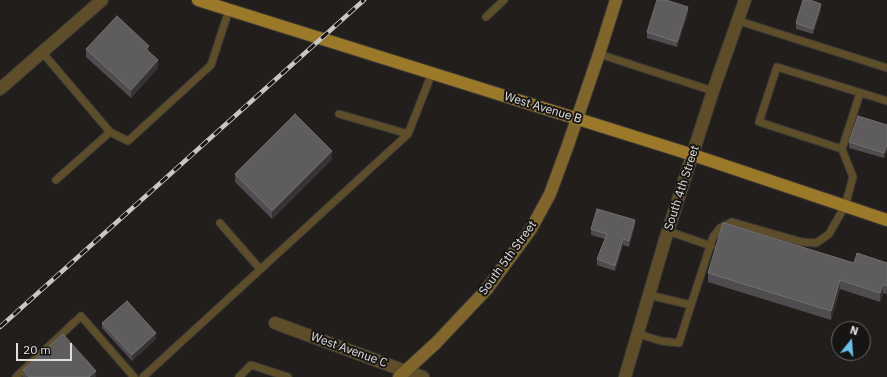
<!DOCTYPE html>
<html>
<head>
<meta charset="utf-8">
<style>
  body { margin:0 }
  #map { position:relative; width:887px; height:377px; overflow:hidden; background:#211e1c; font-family:"IBM Plex Sans",sans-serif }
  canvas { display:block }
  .north { position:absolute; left:831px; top:321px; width:40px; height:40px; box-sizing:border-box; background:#171513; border:1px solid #686664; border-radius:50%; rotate:17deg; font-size:11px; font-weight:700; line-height:16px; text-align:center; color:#e1dfde }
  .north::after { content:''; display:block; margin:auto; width:14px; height:18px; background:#64c5ee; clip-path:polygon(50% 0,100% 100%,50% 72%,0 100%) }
  .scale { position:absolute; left:16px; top:343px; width:56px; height:18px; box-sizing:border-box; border:2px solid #e1dfde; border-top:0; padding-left:5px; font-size:12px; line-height:14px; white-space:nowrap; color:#e1dfde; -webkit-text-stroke:3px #171513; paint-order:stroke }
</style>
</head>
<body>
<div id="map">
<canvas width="887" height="377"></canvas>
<div class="north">N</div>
<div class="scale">20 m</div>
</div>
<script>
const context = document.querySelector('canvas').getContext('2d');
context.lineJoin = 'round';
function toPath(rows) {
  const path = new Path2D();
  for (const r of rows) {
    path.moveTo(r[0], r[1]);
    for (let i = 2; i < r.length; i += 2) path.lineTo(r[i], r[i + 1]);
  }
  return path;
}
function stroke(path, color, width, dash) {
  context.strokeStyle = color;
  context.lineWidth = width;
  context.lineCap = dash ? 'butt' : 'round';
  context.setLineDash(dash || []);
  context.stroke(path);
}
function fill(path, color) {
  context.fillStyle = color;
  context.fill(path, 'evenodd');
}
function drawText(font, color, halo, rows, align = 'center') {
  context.font = font + ' "IBM Plex Sans",sans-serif';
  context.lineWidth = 4;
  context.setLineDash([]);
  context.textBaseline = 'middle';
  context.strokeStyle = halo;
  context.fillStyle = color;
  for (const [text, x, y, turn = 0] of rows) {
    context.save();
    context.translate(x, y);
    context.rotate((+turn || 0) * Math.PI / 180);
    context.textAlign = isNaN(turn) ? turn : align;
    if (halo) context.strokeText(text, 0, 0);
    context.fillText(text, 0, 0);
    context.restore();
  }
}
const lane = toPath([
  [486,17,504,0],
  [739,21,887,68],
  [42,52,110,132,128,141,211,65,229,10],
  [599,54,713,91],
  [339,114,408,134],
  [842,149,860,93],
  [56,180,110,132],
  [220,223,260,269],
  [668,231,711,246],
  [649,295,691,305,713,237,720,228,732,222,802,242,816,243,829,234,845,206,853,177,842,149,759,122,777,67,887,101],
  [638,334,661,341,679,343,691,305],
  [16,377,81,316,134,377],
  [143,377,408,134,432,73],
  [239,377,251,365,288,377]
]);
const street = toPath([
  [0,89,102,0],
  [275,323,405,371,423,377],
  [625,377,665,240,713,91,745,0]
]);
const secondary = toPath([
  [399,377,436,343,487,289,531,229,550,194,568,145,599,54,616,0]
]);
const primary = toPath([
  [198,0,693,155,887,220]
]);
stroke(lane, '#3c3937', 9);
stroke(street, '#3c3937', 14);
stroke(secondary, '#3c3937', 14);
stroke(primary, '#3c3937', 14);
stroke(lane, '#5d4d29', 7);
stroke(street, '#5d4d29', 12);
stroke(secondary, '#80662a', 12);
stroke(primary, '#9b7928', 12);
const rail = toPath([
  [0,327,364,0]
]);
stroke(rail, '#c9c6c5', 4.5);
stroke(rail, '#171513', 3, [9]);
fill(toPath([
  [821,10,813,34,796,29,796,23],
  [688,13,677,47,647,38,647,32],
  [86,49,149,51,158,68,131,98,86,57],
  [887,125,887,150,884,158,849,148,849,142],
  [332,159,272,219,235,182,235,174],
  [635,226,629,247,623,245,615,271,597,265,597,259,605,239,591,235,591,229],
  [854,263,887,263,887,294,883,293,880,302,840,289,831,320,708,282,708,273],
  [102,323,156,339,132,361,102,328],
  [23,370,96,377,23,377]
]), '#4f4c4f');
fill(toPath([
  [821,4,821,10,813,34,813,29],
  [688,7,688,13,677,47,677,42],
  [149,46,149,54,146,49],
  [158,60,158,68,131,98,131,90],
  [887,144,887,150,884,158,884,153],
  [332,151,332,159,272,219,272,211],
  [635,220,635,226,629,247,629,241],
  [623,239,623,245,615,271,615,266],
  [840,280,840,289,831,320,831,311],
  [883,284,883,293,880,302,880,293],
  [156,333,156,339,132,361,132,355],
  [96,371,96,377,89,377]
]), '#363334');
const building = toPath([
  [657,0,666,0,688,7,677,42,647,32,657,0],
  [803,0,810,0,821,4,813,29,796,23,803,0],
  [117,16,149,46,146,49,158,60,131,90,86,49,117,16],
  [295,114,332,151,272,211,235,174,295,114],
  [858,116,887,125,887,144,884,153,849,142,858,116],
  [597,209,635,220,629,241,623,239,615,266,597,259,607,234,591,229,597,209],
  [723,223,724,223,854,263,857,253,887,263,887,286,883,284,880,293,840,280,831,311,708,273,723,223],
  [127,301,156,333,132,355,102,323,127,301],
  [63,334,96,371,89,377,29,377,23,370,63,334]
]);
fill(building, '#5f5c5e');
stroke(building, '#737072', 1);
drawText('12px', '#e1dfde', '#171513', [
  ["West Avenue B",543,108,17],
  ["South 4th Street",682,188,-72],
  ["South 5th Street",508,258,-54],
  ["West Avenue C",349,350,20]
]);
</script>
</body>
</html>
